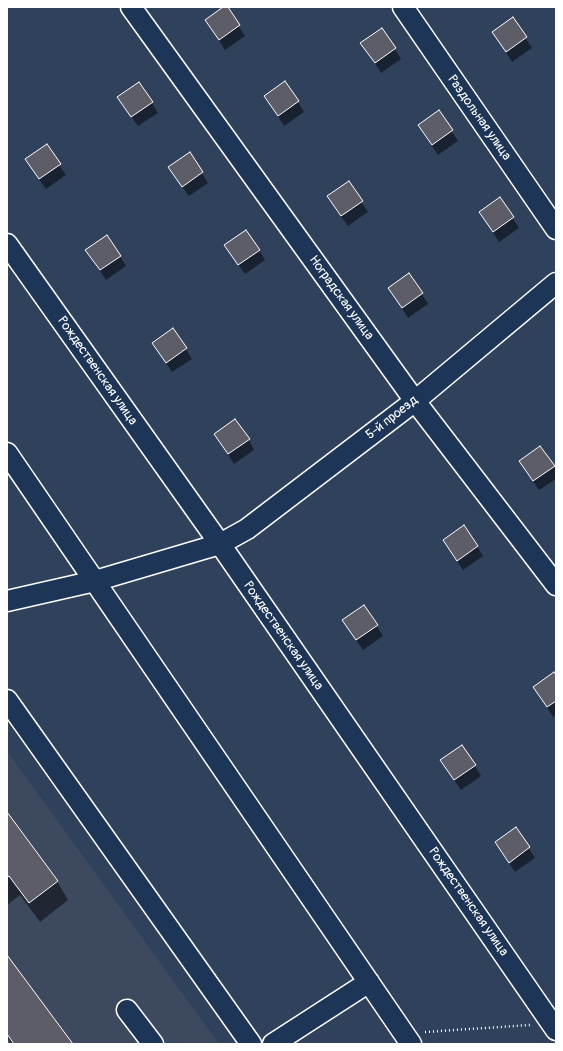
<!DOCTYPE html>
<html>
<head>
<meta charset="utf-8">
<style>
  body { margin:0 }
  #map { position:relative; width:563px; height:1051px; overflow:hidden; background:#30415c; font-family:Pangolin,sans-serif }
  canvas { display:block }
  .frame { position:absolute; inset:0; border:8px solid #fff; pointer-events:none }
</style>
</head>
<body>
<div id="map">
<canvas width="563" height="1051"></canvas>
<div class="frame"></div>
</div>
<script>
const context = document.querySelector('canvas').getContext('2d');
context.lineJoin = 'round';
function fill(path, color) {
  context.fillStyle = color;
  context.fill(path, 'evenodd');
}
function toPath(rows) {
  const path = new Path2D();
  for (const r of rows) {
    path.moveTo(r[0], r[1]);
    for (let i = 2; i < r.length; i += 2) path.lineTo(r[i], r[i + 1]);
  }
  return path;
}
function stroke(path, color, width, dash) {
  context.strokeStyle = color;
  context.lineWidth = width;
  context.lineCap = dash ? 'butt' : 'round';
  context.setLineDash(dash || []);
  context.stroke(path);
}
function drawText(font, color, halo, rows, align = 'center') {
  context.font = font + ' Pangolin,sans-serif';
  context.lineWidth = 3;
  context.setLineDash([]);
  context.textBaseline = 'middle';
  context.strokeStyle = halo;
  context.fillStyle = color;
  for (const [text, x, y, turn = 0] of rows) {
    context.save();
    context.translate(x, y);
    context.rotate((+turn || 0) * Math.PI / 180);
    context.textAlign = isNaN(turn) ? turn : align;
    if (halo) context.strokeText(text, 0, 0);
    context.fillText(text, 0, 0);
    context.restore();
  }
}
fill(toPath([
  [7,751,219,1044,7,1044]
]), '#3d495f');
fill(toPath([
  [225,7,226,7,245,36,225,50,206,20],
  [513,19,532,48,512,62,493,32],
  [362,43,395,49,401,59,381,73],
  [265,96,298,102,304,112,284,126],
  [152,103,158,113,138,126,124,107],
  [439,112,458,141,438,155,419,126],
  [46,146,66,175,46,189,32,170],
  [189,153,208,183,189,196,175,177],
  [348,183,368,212,348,226,334,207],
  [500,199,519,228,499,242,480,212],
  [259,250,265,260,245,274,231,255],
  [87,251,120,256,126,266,106,280],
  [409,274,428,304,408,318,389,288],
  [173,329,192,359,172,372,153,343],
  [215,434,249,440,254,450,234,464],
  [554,466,556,470,556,479,539,490,526,471],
  [444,541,477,546,483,556,463,570],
  [364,607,383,636,363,650,350,631],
  [556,676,556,715,553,717,534,687],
  [475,766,481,776,461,790,447,770],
  [7,813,57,881,68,900,40,922,20,895,7,905],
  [516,829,535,858,515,872,496,843],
  [7,956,72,1044,12,1044,7,1037]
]), '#0007');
const building = toPath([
  [223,7,228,7,240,25,219,40,205,20,223,7],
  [513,17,527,37,506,52,492,32,513,17],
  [382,28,396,48,375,63,360,43,382,28],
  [285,81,299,101,278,116,264,96,285,81],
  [139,82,153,102,131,117,117,97,139,82],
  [439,110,453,130,432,145,418,125,439,110],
  [47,144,61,164,39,179,25,159,47,144],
  [190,152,203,172,182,187,168,167,190,152],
  [349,181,363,201,341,216,327,196,349,181],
  [500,197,514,217,493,232,479,212,500,197],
  [246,230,260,250,238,265,224,245,246,230],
  [107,235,121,256,100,270,85,250,107,235],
  [409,273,423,293,402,308,388,288,409,273],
  [173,328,187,348,166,363,152,343,173,328],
  [235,419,250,439,228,454,214,434,235,419],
  [540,446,555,466,533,481,519,461,540,446],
  [464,525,478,546,457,561,443,540,464,525],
  [364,605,378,625,356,640,342,620,364,605],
  [554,672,556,675,556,701,547,707,533,687,554,672],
  [462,745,476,765,454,780,440,760,462,745],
  [7,812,58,881,29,903,9,876,7,877,7,812],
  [516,827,530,847,509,863,495,842,516,827],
  [7,955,73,1044,14,1044,7,1034,7,955]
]);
fill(building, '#5c5d66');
stroke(building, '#fff', 1);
const minor = toPath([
  [131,7,415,401,556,585],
  [403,7,556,229],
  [7,244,220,544,556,1030],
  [7,453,411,1044],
  [7,601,95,581,220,544,247,529,415,401,556,283],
  [7,700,251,1044],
  [127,1010,153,1044],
  [273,1044,369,982]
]);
stroke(minor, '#fff', 23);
stroke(toPath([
  [425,1032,530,1025]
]), '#fff', 2.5, [1, 3]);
stroke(minor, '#1d3557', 20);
drawText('13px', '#fff', '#1d3557', [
  ["Раздольная улица",479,118,55],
  ["Ноградская улица",341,298,54],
  ["Рождественская улица",97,371,55],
  ["5-й проезд",392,418,-38],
  ["Рождественская улица",283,636,55],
  ["Рождественская улица",468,902,55]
]);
</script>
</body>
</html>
